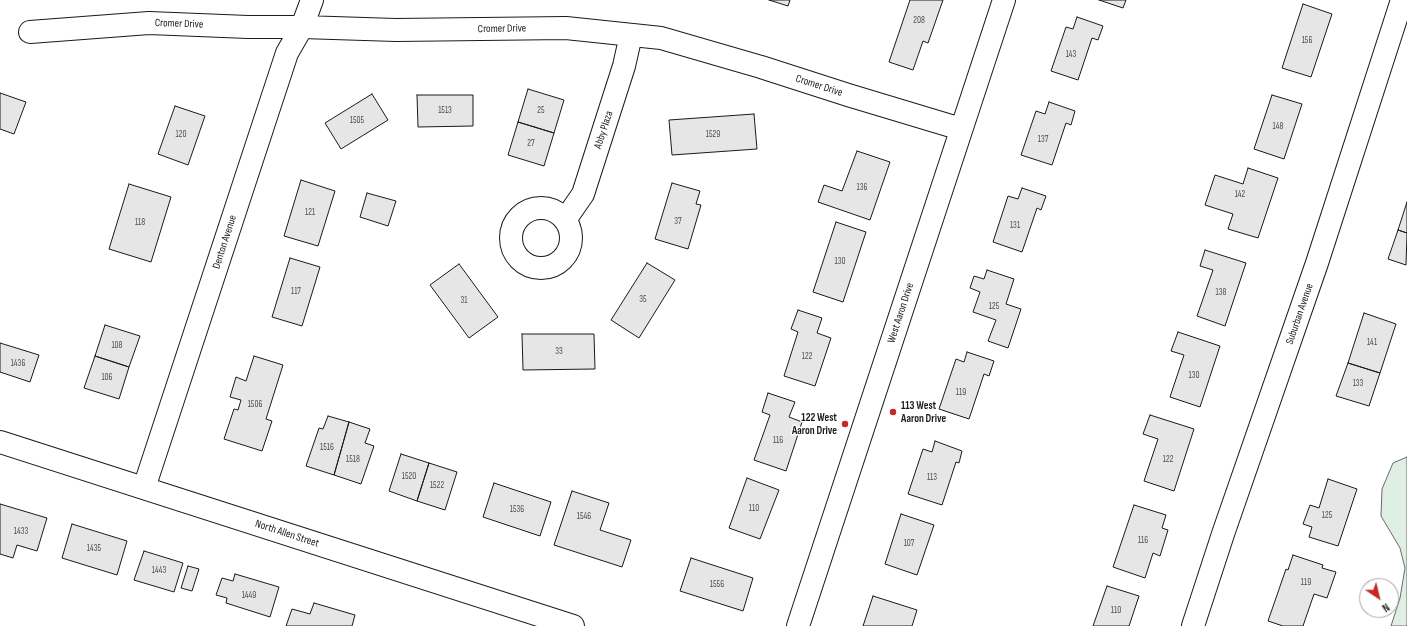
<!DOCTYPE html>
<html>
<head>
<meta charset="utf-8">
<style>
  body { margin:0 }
  #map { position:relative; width:1407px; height:626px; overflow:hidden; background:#fff; font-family:"Sofia Sans Condensed",sans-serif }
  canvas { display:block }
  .north { position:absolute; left:1359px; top:578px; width:40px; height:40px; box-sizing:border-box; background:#fff; border:1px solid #a3a3a3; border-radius:50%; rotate:145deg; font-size:11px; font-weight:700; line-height:16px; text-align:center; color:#1a1a1a }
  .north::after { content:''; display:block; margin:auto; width:14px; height:18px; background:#c62828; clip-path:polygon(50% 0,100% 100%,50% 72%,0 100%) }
</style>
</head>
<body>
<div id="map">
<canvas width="1407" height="626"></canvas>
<div class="north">N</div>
</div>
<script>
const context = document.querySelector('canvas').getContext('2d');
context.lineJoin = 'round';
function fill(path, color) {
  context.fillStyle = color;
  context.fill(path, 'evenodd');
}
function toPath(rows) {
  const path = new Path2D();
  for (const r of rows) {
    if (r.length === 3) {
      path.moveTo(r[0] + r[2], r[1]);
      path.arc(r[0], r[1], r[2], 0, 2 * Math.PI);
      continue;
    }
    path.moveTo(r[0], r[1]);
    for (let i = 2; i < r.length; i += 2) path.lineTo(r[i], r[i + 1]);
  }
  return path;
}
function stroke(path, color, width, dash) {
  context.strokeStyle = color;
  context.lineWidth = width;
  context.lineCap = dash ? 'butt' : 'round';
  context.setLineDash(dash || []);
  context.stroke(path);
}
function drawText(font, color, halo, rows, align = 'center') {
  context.font = font + ' "Sofia Sans Condensed",sans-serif';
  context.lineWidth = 3;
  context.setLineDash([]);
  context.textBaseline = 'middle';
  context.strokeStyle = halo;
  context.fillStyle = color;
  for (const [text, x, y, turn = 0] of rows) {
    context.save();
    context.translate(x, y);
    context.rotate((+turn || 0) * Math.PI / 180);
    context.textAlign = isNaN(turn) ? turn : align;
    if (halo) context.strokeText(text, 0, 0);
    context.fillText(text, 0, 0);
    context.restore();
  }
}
const green = toPath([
  [1407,457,1407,626,1391,626,1400,598,1405,568,1400,548,1381,516,1382,489,1393,463,1407,457]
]);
fill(green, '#e0efe3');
stroke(green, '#6a6a6a', 1);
const building = toPath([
  [769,0,790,0,788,6,769,0],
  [910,0,943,0,928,43,923,41,913,70,889,62,910,0],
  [1099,0,1126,0,1123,8,1099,0],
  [1303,4,1332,14,1311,77,1282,68,1303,4],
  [1077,17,1103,26,1098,40,1092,38,1078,80,1051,71,1066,27,1073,29,1077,17],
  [528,89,564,100,554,133,518,122,528,89],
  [0,93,26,102,14,134,0,129,0,93],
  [372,94,388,120,341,149,325,123,372,94],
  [417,95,473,95,473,126,418,127,417,95],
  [1272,95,1302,104,1284,159,1254,149,1272,95],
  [1049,102,1075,111,1071,125,1066,123,1052,165,1021,155,1036,111,1045,114,1049,102],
  [175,106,205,116,188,165,158,154,175,106],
  [754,114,757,149,672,155,669,120,754,114],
  [518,122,554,133,544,166,508,155,518,122],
  [857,151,890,162,870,220,818,202,824,185,842,191,857,151],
  [1248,168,1278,178,1258,238,1228,229,1233,214,1205,205,1215,175,1243,184,1248,168],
  [301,180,335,191,318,246,284,236,301,180],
  [672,183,700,191,696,204,701,205,688,249,655,239,672,183],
  [129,184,171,197,151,262,109,249,129,184],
  [1022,188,1046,196,1041,210,1037,208,1022,252,993,242,1008,196,1018,199,1022,188],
  [367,193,396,201,388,226,360,217,367,193],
  [1407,202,1407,233,1398,230,1407,202],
  [836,222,866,232,843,302,813,292,836,222],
  [1398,230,1407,233,1406,265,1388,259,1398,230],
  [1205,250,1246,263,1225,326,1197,316,1213,270,1200,266,1205,250],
  [290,258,320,267,302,326,272,317,290,258],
  [647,263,675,280,639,338,611,320,647,263],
  [459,264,498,317,469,338,430,285,459,264],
  [987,270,1014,279,1006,304,1021,309,1008,348,988,341,996,320,973,312,980,292,970,288,974,276,984,279,987,270],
  [798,310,822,318,817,333,831,338,815,386,784,376,798,332,791,329,798,310],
  [1364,313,1396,324,1380,373,1348,363,1364,313],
  [105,325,140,336,129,367,95,356,105,325],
  [1178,332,1220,346,1200,407,1170,397,1184,355,1171,351,1178,332],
  [522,334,594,334,595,369,523,370,522,334],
  [0,343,39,355,30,382,0,372,0,343],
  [967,352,994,361,989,376,984,374,969,419,939,409,956,359,964,362,967,352],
  [95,356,129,367,119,399,84,388,95,356],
  [254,356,283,365,266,419,272,421,262,451,224,439,234,409,238,410,241,400,230,397,236,377,246,381,254,356],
  [1348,363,1380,373,1369,406,1336,396,1348,363],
  [768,393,795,402,789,417,802,422,786,471,754,460,770,415,762,412,768,393],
  [1150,415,1194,429,1174,491,1144,481,1158,439,1143,434,1150,415],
  [328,416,349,422,334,475,306,466,319,428,323,429,328,416],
  [349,422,370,429,365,443,374,446,361,484,334,475,349,422],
  [935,441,962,451,959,463,956,462,942,505,908,494,923,449,932,452,935,441],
  [401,454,429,463,417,501,389,491,401,454],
  [429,463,457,472,445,510,417,501,429,463],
  [747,478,779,490,760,539,729,528,747,478],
  [1328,479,1357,489,1338,546,1309,537,1312,527,1303,524,1310,505,1319,508,1328,479],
  [494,483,551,502,540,536,483,517,494,483],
  [572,491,609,503,600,530,631,540,622,567,554,545,572,491],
  [0,504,47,518,37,551,17,545,13,558,0,554,0,504],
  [1134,505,1166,515,1162,528,1168,530,1160,556,1153,553,1145,578,1113,567,1134,505],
  [901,514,934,525,917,575,885,564,901,514],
  [72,524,127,541,117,575,62,558,72,524],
  [144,551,183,563,174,592,134,580,144,551],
  [1293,555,1323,565,1322,568,1336,572,1327,598,1314,594,1303,626,1283,626,1268,621,1286,569,1288,570,1293,555],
  [691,558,753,578,743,611,680,591,691,558],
  [188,566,199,569,192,591,181,588,188,566],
  [235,574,279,587,270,617,226,603,227,598,216,595,222,578,233,581,235,574],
  [1107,586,1139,596,1129,626,1093,626,1107,586],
  [873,596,917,610,912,626,863,626,873,596],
  [314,603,355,615,352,626,286,626,292,609,310,614,314,603]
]);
fill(building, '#e6e6e6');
stroke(building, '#1a1a1a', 1);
const minor = toPath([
  [30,32,149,23,248,27,302,27,396,30,566,28,661,38,761,67,848,95,961,129],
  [541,238,30],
  [565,220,583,194,624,66,631,35],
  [0,442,573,626],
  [144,488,287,53,302,27,312,0],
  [798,626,1004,0],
  [1193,626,1223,534,1317,263,1402,0]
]);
stroke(minor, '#1a1a1a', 24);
stroke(minor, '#fff', 22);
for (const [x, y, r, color] of [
  [893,412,4,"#c62828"],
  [845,424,4,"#c62828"]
]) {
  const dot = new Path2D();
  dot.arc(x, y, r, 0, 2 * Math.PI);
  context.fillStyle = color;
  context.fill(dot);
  stroke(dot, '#fff', 1.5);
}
drawText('9px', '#4d4d4d', null, [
  ["208",919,21],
  ["156",1307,41],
  ["143",1071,55],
  ["1513",445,111],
  ["25",541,111],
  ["1505",357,121],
  ["148",1278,127],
  ["120",181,135],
  ["1529",713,135],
  ["137",1043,140],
  ["27",531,144],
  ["136",862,188],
  ["142",1240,195],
  ["121",310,213],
  ["37",678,222],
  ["118",140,223],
  ["131",1015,226],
  ["130",840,262],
  ["117",296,292],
  ["138",1221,293],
  ["35",643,300],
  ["31",464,301],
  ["125",994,307],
  ["141",1372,343],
  ["108",117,346],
  ["33",559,352],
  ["122",807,357],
  ["1436",18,364],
  ["130",1194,376],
  ["106",107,378],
  ["133",1358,384],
  ["119",961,393],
  ["1506",255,405],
  ["116",778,441],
  ["1516",327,448],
  ["1518",353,460],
  ["122",1168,460],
  ["1520",409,477],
  ["113",932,478],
  ["1522",437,486],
  ["110",754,509],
  ["1536",517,510],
  ["125",1327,516],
  ["1546",584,517],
  ["1433",21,532],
  ["116",1143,541],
  ["107",909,544],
  ["1435",94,549],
  ["1443",159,571],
  ["119",1306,583],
  ["1556",717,585],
  ["1449",249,596],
  ["110",1116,611]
]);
drawText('11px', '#1a1a1a', '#fff', [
  ["Cromer Drive",179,24,2],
  ["Cromer Drive",502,29,-1],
  ["Cromer Drive",819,86,18],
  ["Abby Plaza",604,130,-72],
  ["Denton Avenue",225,242,-72],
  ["West Aaron Drive",901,313,-72],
  ["Suburban Avenue",1300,314,-71],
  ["North Allen Street",287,534,18]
]);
drawText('bold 11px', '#1a1a1a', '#fff', [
  ["113 West",901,406],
  ["Aaron Drive",901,419],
  ["122 West",837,418,"right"],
  ["Aaron Drive",837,431,"right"]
], 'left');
</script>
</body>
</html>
